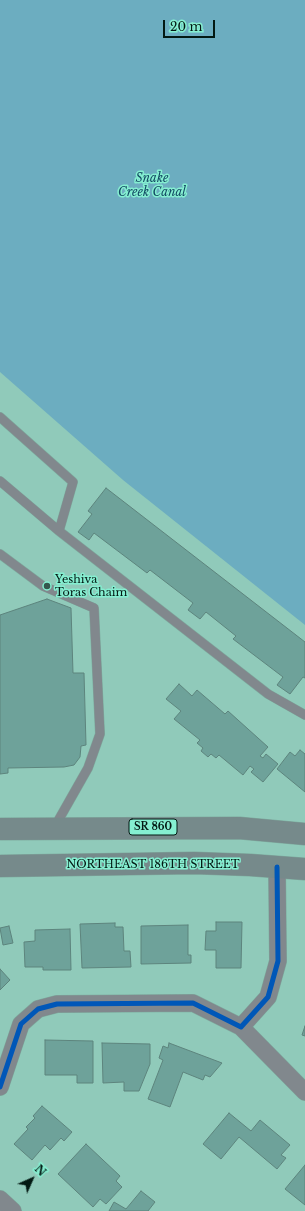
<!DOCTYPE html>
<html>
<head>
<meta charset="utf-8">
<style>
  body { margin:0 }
  #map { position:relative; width:305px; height:1211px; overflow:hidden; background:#90caba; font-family:"Libre Baskerville",serif }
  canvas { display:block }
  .north { position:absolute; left:12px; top:1159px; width:40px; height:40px; -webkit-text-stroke:3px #85efd1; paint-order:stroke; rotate:45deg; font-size:11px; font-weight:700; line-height:16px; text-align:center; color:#031913 }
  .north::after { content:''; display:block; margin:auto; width:14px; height:18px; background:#031913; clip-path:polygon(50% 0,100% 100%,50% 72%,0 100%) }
  .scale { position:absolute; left:163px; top:20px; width:52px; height:18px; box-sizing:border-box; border:2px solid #031913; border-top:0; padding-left:5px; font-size:12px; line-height:14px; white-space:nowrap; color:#031913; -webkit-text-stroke:3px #85efd1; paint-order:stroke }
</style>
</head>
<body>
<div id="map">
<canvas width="305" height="1211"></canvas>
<div class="north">N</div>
<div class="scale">20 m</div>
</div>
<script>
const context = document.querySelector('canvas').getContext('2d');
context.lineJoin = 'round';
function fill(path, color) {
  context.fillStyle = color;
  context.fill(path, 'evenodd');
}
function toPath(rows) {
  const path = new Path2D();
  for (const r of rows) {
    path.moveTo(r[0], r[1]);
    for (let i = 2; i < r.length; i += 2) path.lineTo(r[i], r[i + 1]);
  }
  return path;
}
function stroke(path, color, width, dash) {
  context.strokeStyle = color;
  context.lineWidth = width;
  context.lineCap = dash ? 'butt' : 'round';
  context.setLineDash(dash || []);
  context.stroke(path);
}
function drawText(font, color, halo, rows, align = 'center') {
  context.font = font + ' "Libre Baskerville",serif';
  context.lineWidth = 3;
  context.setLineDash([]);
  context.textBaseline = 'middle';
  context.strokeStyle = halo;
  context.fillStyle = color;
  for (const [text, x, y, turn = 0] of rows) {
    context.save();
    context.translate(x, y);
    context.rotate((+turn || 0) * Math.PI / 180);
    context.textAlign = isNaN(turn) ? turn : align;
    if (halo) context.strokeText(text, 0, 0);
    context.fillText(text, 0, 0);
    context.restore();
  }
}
fill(toPath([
  [0,0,305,0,305,625,123,480,0,372]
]), '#6cadc0');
const building = toPath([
  [106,488,305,642,305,678,303,677,290,694,277,685,283,677,233,639,236,636,206,612,200,619,188,610,193,603,150,570,147,573,94,533,89,540,78,532,92,514,88,511,106,488],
  [47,599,71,608,73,673,84,673,86,745,81,746,80,757,74,765,64,767,8,768,8,773,0,774,0,615,47,599],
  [179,684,192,696,197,690,225,714,228,711,268,747,260,756,263,758,266,754,278,764,263,782,251,772,254,769,250,766,243,775,219,755,216,758,211,754,208,757,201,751,203,748,197,743,200,740,174,719,181,711,166,699,179,684],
  [300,750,305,754,305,792,277,769,290,752,295,756,300,750],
  [216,922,242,922,241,968,216,968,216,950,205,950,206,931,216,931,216,922],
  [115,923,115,927,123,927,124,951,130,951,131,967,82,968,80,924,115,923],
  [188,925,188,955,191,955,191,963,141,964,141,926,188,925],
  [9,926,13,943,3,945,0,928,9,926],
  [70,929,71,970,43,970,43,967,25,967,24,942,35,941,35,930,70,929],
  [0,969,10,980,0,990,0,969],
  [305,1026,305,1036,302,1035,305,1026],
  [45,1040,93,1041,93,1083,77,1083,77,1075,45,1075,45,1040],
  [102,1043,150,1044,150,1064,139,1091,124,1091,124,1082,103,1083,102,1043],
  [169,1043,222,1063,210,1077,205,1075,203,1080,183,1072,170,1107,148,1099,163,1060,159,1058,163,1046,168,1048,169,1043],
  [42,1106,72,1132,64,1141,61,1138,50,1150,45,1145,32,1160,14,1144,28,1129,26,1127,35,1118,33,1116,42,1106],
  [229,1113,251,1131,260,1120,290,1145,281,1155,286,1158,277,1169,239,1137,221,1159,203,1144,229,1113],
  [86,1144,120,1176,116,1181,122,1187,106,1204,100,1199,93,1207,58,1174,86,1144],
  [305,1165,305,1205,285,1189,305,1165],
  [141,1191,155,1202,148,1211,109,1211,114,1202,126,1209,141,1191]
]);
fill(building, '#6ea29a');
stroke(building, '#5d847d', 1);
const lane = toPath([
  [0,417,73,482,59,531],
  [0,481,59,531,268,694,305,715],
  [0,554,43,586,94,608,100,734,88,768,54,828]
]);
const street = toPath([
  [241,1027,305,1092],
  [0,1087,21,1024,38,1009,57,1004,193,1003,241,1027,268,997,278,961,277,867],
  [0,1199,13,1211]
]);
const primary = toPath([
  [0,829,239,828,305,834],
  [0,866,194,863,250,865,305,869]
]);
stroke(lane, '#7ea99d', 10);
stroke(street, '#7ea99d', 18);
stroke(primary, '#7ea99d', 23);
stroke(lane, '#81888d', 9);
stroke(street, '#81888d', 17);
stroke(primary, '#768a8b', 22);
stroke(toPath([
  [0,1087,21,1024,38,1009,57,1004,193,1003,241,1027,268,997,278,961,277,867]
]), '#0057b8', 5);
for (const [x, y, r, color] of [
  [47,586,4,"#34574d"]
]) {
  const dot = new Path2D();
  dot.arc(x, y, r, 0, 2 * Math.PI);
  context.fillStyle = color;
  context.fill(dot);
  stroke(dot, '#85efd1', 1.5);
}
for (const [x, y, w] of [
  [153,827,48]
]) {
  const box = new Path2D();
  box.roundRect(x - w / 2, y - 8, w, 16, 3);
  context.fillStyle = '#85efd1';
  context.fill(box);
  stroke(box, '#031913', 1);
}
drawText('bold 10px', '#031913', null, [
  ["SR 860",153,827]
]);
drawText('11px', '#031913', '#85efd1', [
  ["Yeshiva",55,580],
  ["Toras Chaim",55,593]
], 'left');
drawText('11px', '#031913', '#85efd1', [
  ["NORTHEAST 186TH STREET",153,865]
]);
drawText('italic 12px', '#114862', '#85efd1', [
  ["Snake",152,179],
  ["Creek Canal",152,193]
]);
</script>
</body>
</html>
